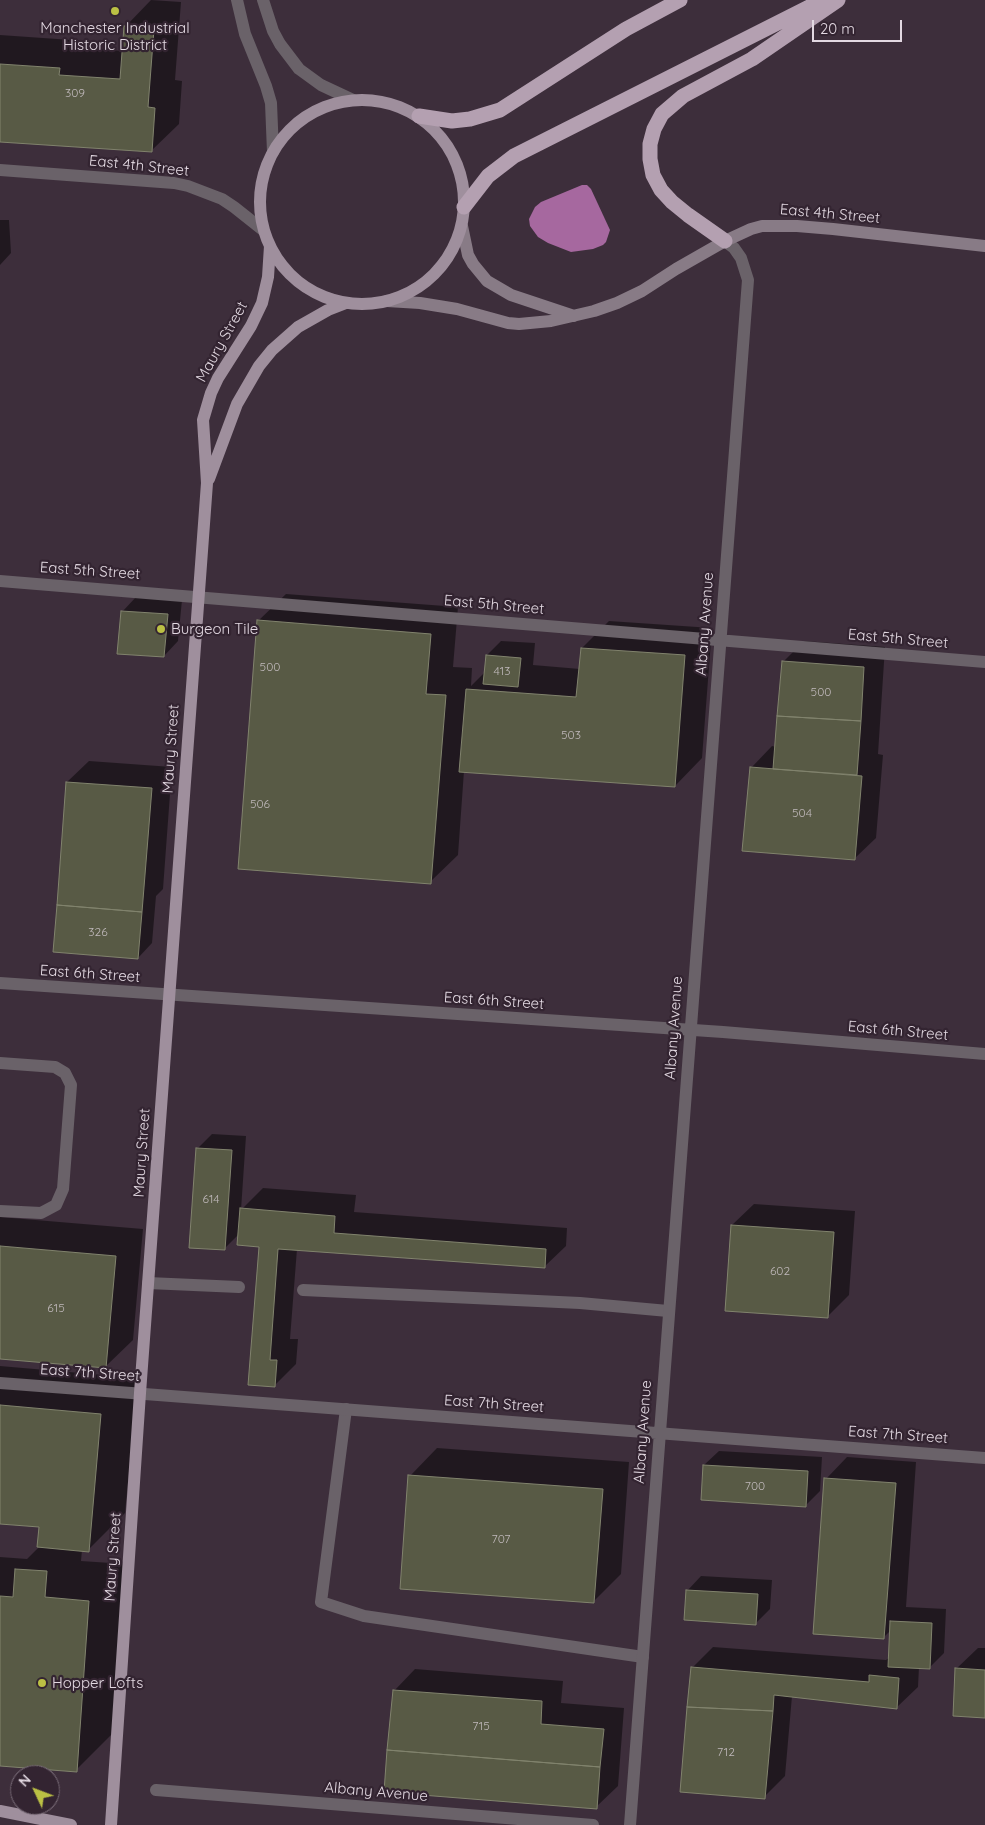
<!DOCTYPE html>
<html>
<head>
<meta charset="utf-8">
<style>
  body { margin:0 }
  #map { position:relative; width:985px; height:1825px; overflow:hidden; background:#3d2e3b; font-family:Quicksand,sans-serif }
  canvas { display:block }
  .north { position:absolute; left:10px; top:1765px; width:50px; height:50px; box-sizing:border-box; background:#332431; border:1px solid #796c78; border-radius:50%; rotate:313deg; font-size:14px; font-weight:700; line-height:20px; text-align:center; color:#e3d9e2 }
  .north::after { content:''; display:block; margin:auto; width:18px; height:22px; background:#bbc044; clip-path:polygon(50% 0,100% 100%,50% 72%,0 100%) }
  .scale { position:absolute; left:812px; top:20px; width:90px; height:22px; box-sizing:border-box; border:2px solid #e3d9e2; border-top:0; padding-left:6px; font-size:15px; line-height:18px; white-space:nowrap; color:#e3d9e2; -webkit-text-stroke:4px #332431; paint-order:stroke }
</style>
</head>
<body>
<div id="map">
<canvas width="985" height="1825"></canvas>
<div class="north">N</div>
<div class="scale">20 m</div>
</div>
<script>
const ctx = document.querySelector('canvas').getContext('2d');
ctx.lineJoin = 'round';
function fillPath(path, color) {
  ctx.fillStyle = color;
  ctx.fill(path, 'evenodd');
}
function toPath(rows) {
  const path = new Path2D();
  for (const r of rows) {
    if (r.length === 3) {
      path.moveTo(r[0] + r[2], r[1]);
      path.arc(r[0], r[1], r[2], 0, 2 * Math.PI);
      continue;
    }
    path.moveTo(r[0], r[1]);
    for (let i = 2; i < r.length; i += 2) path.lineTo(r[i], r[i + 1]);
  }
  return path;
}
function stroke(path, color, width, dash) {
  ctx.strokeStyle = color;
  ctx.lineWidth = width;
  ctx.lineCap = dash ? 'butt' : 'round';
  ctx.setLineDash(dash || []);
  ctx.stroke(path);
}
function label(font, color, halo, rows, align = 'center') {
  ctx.font = font + ' Quicksand,sans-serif';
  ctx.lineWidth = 4.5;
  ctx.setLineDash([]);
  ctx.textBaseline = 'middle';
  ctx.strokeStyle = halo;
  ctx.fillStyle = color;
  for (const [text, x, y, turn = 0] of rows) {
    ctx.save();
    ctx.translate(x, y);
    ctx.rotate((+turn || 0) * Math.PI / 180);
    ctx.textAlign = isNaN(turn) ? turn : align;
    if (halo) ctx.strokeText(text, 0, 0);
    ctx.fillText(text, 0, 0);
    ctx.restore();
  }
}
fillPath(toPath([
  [582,185,587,185,591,189,610,230,606,242,603,245,593,249,571,252,548,243,538,237,530,226,529,219,535,207,541,202]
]), '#a6689f');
fillPath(toPath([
  [151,0,181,2,175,80,182,81,179,124,151,151,0,141,0,35,86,41,86,48,123,51,125,27],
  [0,220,9,220,11,253,0,265],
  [286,594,458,607,453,667,472,668,471,686,485,672,487,655,501,641,535,643,533,665,580,669,582,648,609,621,712,628,702,758,675,786,464,771,458,855,430,882,258,621],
  [136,597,182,600,178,641,164,656,122,612],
  [804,641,885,647,878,754,883,755,876,838,854,859,751,768,772,746,776,747,783,662],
  [89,761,172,767,163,889,156,896,152,943,138,958,67,782],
  [212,1134,246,1136,241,1210,263,1188,356,1195,354,1212,567,1228,566,1246,544,1267,297,1249,290,1339,298,1339,296,1364,275,1385,249,1384,260,1246,239,1234,224,1249,198,1148],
  [754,1204,855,1211,849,1295,827,1317,732,1225],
  [0,1217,143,1229,133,1340,105,1367,0,1358],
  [0,1366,138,1378,125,1513,88,1550,82,1550,81,1561,126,1564,113,1733,76,1770,0,1765,0,1557,27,1559,40,1546,40,1526,0,1522],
  [437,1448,629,1462,621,1574,594,1601,410,1476],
  [719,1451,822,1457,820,1491,806,1505,704,1465],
  [847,1457,916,1462,906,1607,946,1609,944,1653,930,1667,919,1667,918,1687,896,1708,792,1696,785,1776,764,1797,692,1668,713,1647,886,1660,890,1657,891,1630,883,1638,826,1479],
  [701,1576,772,1580,770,1609,755,1624,687,1591],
  [978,1648,985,1648,985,1716,956,1669],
  [415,1669,563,1681,561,1703,624,1708,618,1786,596,1807,394,1691]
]), '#0007');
const building = toPath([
  [124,26,154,29,148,107,155,108,152,152,0,142,0,64,60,68,59,75,120,79,124,26],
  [121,611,168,614,164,657,117,654,121,611],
  [257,620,431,634,426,694,446,695,431,884,238,869,257,620],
  [581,648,685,655,675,787,459,772,466,689,576,697,581,648],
  [486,655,521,658,518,687,483,684,486,655],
  [782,661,864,667,861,721,777,716,782,661],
  [777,716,861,721,857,775,773,769,777,716],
  [750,767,862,776,855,860,742,851,750,767],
  [66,782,152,788,142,912,57,905,66,782],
  [57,905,142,912,138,959,53,952,57,905],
  [196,1148,232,1150,225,1250,189,1248,196,1148],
  [240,1208,335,1216,334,1233,546,1249,545,1268,278,1249,270,1360,277,1360,275,1387,248,1385,259,1247,237,1245,240,1208],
  [731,1225,834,1232,828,1318,725,1311,731,1225],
  [0,1246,116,1256,106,1368,0,1359,0,1246],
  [0,1405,101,1414,89,1552,37,1547,39,1527,0,1524,0,1405],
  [703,1465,808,1471,806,1507,701,1500,703,1465],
  [408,1475,603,1489,594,1603,400,1589,408,1475],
  [824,1478,896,1483,884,1639,813,1634,824,1478],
  [15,1569,47,1571,45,1597,89,1601,77,1772,0,1766,0,1596,13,1597,15,1569],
  [686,1590,758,1594,756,1625,684,1620,686,1590],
  [890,1621,932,1623,930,1669,888,1667,890,1621],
  [691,1667,869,1682,869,1675,899,1678,897,1709,774,1695,773,1711,687,1707,691,1667],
  [955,1668,985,1670,985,1718,953,1716,955,1668],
  [393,1690,542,1701,541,1724,604,1729,600,1767,387,1750,393,1690],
  [687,1707,773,1711,765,1799,680,1792,687,1707],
  [387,1750,600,1767,597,1809,384,1792,387,1750]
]);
fillPath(building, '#585a45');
stroke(building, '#81836d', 1);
stroke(toPath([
  [0,1063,55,1067,65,1073,71,1085,63,1189,56,1205,41,1213,0,1211],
  [148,1283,239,1287],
  [303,1290,580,1303,668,1311],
  [346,1409,321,1602,364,1616,643,1657]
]), '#6a6269', 12);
stroke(toPath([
  [237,0,245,34,266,86,271,103,273,152],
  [263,0,273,31,280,44,299,69,321,85,353,100],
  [0,170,174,183,188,186,222,199,234,207,263,230],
  [0,581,985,662],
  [0,983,723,1032,985,1054],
  [0,1383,985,1458],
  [156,1790,593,1825],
  [630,1825,748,280,741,258,734,248,725,241]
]), '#6a6269', 12);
stroke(toPath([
  [462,226,468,255,473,264,487,281,511,295,574,316],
  [387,301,420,303,457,309,508,323,519,324,551,321,594,311,617,303,642,291,676,269,725,241,751,229,762,226,797,226,833,229,985,246]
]), '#887b86', 12);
stroke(toPath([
  [362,202,102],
  [209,479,237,404,259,366,272,350,298,327,328,310,346,303],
  [0,1811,71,1825],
  [111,1825,140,1393,207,483,203,420,211,393,218,378,251,326,262,303,268,277,270,246]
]), '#9f8f9d', 12);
stroke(toPath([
  [419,116,452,121,470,119,500,110,626,29,680,0],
  [464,207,488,176,514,156,823,0],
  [725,241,688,215,672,202,661,190,653,175,650,159,650,144,654,129,662,114,683,96,752,59,838,0]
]), '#b4a0b1', 15);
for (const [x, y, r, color] of [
  [115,11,5,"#bbc044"],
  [161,629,5,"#bbc044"],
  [42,1683,5,"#bbc044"]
]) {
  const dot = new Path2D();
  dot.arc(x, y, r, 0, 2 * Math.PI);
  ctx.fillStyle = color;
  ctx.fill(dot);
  stroke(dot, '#332431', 2);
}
label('12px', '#c0b9bb', null, [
  ["309",75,93],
  ["500",270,667],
  ["413",502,671],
  ["500",821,692],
  ["503",571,735],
  ["506",260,804],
  ["504",802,813],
  ["326",98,932],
  ["614",211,1199],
  ["602",780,1271],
  ["615",56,1308],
  ["700",755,1486],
  ["707",501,1539],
  ["715",481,1726],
  ["712",726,1752]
]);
label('15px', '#e3d9e2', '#332431', [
  ["Manchester Industrial",115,28,"center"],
  ["Historic District",115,45,"center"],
  ["Burgeon Tile",171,629],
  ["Hopper Lofts",52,1683]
], 'left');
label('15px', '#e3d9e2', '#332431', [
  ["East 4th Street",139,166,6],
  ["East 4th Street",830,214,5],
  ["Maury Street",222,342,-61],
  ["East 5th Street",90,571,4],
  ["East 5th Street",494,605,5],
  ["Albany Avenue",705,624,-86],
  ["East 5th Street",898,639,5],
  ["Maury Street",171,749,-86],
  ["East 6th Street",90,974,4],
  ["East 6th Street",494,1001,4],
  ["Albany Avenue",674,1028,-86],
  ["East 6th Street",898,1031,5],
  ["Maury Street",142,1153,-86],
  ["East 7th Street",90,1373,4],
  ["East 7th Street",494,1404,4],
  ["Albany Avenue",643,1432,-86],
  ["East 7th Street",898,1435,4],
  ["Maury Street",113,1557,-86],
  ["Albany Avenue",376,1792,5]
]);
</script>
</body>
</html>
